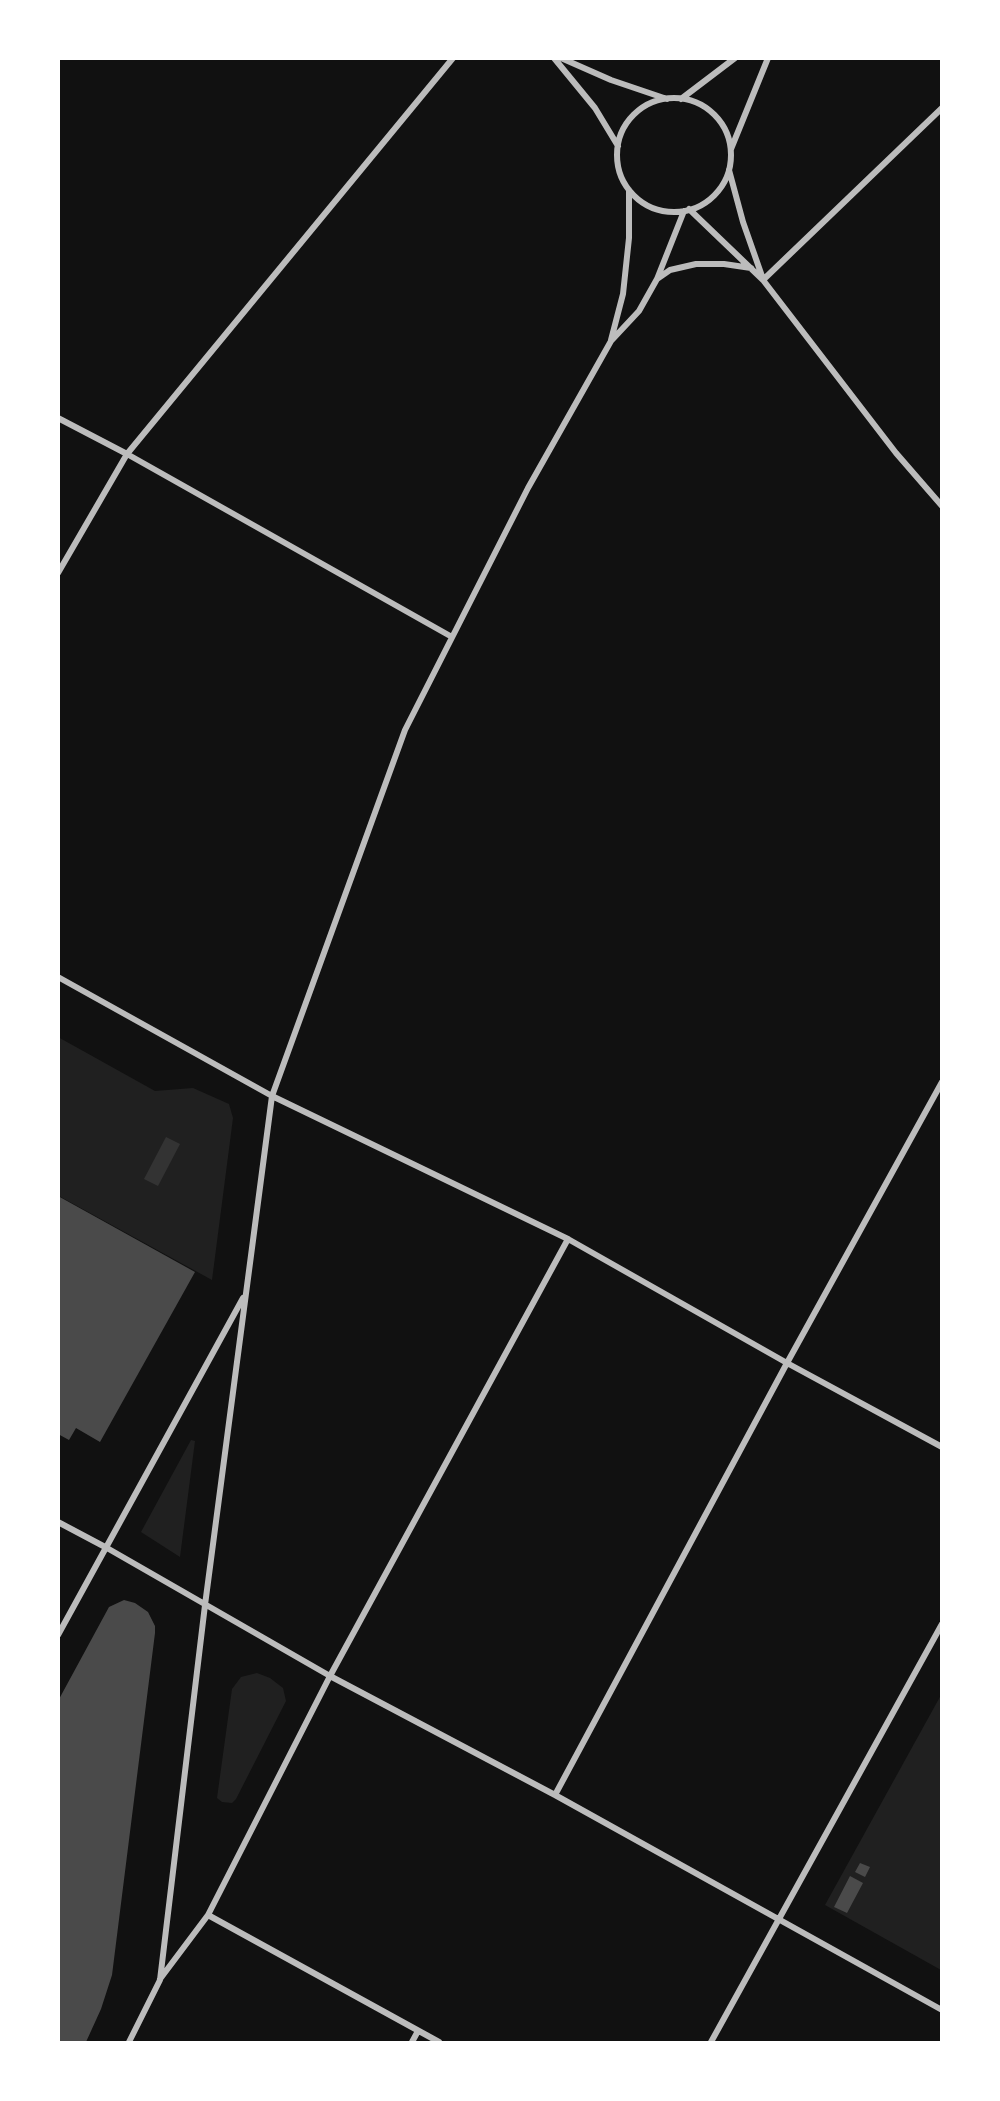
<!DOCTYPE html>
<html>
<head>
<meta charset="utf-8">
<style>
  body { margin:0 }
  #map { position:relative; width:1000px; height:2101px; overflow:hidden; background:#111; font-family:"Public Sans",sans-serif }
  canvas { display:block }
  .frame { position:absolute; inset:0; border:60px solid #fff; pointer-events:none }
</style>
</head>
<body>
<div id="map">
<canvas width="1000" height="2101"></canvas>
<div class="frame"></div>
</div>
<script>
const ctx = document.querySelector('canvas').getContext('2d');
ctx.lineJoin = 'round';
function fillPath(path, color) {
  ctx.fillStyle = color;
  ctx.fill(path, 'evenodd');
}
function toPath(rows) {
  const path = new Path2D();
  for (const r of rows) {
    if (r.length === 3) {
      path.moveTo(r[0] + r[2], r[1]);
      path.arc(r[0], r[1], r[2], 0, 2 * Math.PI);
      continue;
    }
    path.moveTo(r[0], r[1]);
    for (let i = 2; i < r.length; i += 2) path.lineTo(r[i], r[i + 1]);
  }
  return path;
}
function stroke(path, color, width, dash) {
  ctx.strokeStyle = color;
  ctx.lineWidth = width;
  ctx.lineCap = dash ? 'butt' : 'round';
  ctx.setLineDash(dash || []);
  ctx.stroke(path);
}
fillPath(toPath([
  [58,1037,155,1091,193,1088,229,1104,233,1118,212,1280,59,1196],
  [191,1440,195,1441,180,1557,141,1532],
  [257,1673,270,1678,283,1688,286,1701,236,1799,232,1803,222,1802,217,1798,232,1689,241,1677],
  [941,1695,941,1970,825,1905]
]), '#202020');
fillPath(toPath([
  [166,1137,180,1144,158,1186,144,1179]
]), '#333');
fillPath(toPath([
  [58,1196,195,1272,100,1442,76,1428,69,1440,58,1434],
  [124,1600,135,1603,148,1612,155,1626,155,1633,112,1975,101,2009,86,2042,58,2042,58,1701,109,1607],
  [860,1863,870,1867,865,1877,855,1872],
  [850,1876,863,1883,847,1913,834,1907]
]), '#4a4a4a');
stroke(toPath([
  [554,58,595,108,618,146],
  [561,58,611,80,667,99],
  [674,155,57],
  [681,99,735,58],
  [731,149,768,58],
  [729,170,743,222,763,279],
  [689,209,763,280,896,453,942,506],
  [657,279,670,270,696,264,724,264,751,268],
  [763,280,942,108],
  [611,340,623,294,629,238,629,190],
  [58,418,127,454,452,637],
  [58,573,127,454,453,58],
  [58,977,272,1096,568,1239,787,1363,942,1447],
  [58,1522,107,1548,330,1676,555,1795,942,2010],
  [58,1635,243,1298],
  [555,1795,787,1363,942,1082],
  [208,1915,439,2042],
  [160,1979,208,1915,330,1676,568,1239],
  [129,2042,160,1980,205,1605,272,1096,405,730,528,488,611,341,639,311,657,279,684,211],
  [412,2042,418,2031],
  [711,2042,942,1624]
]), '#bcbcbc', 6);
</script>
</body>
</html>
